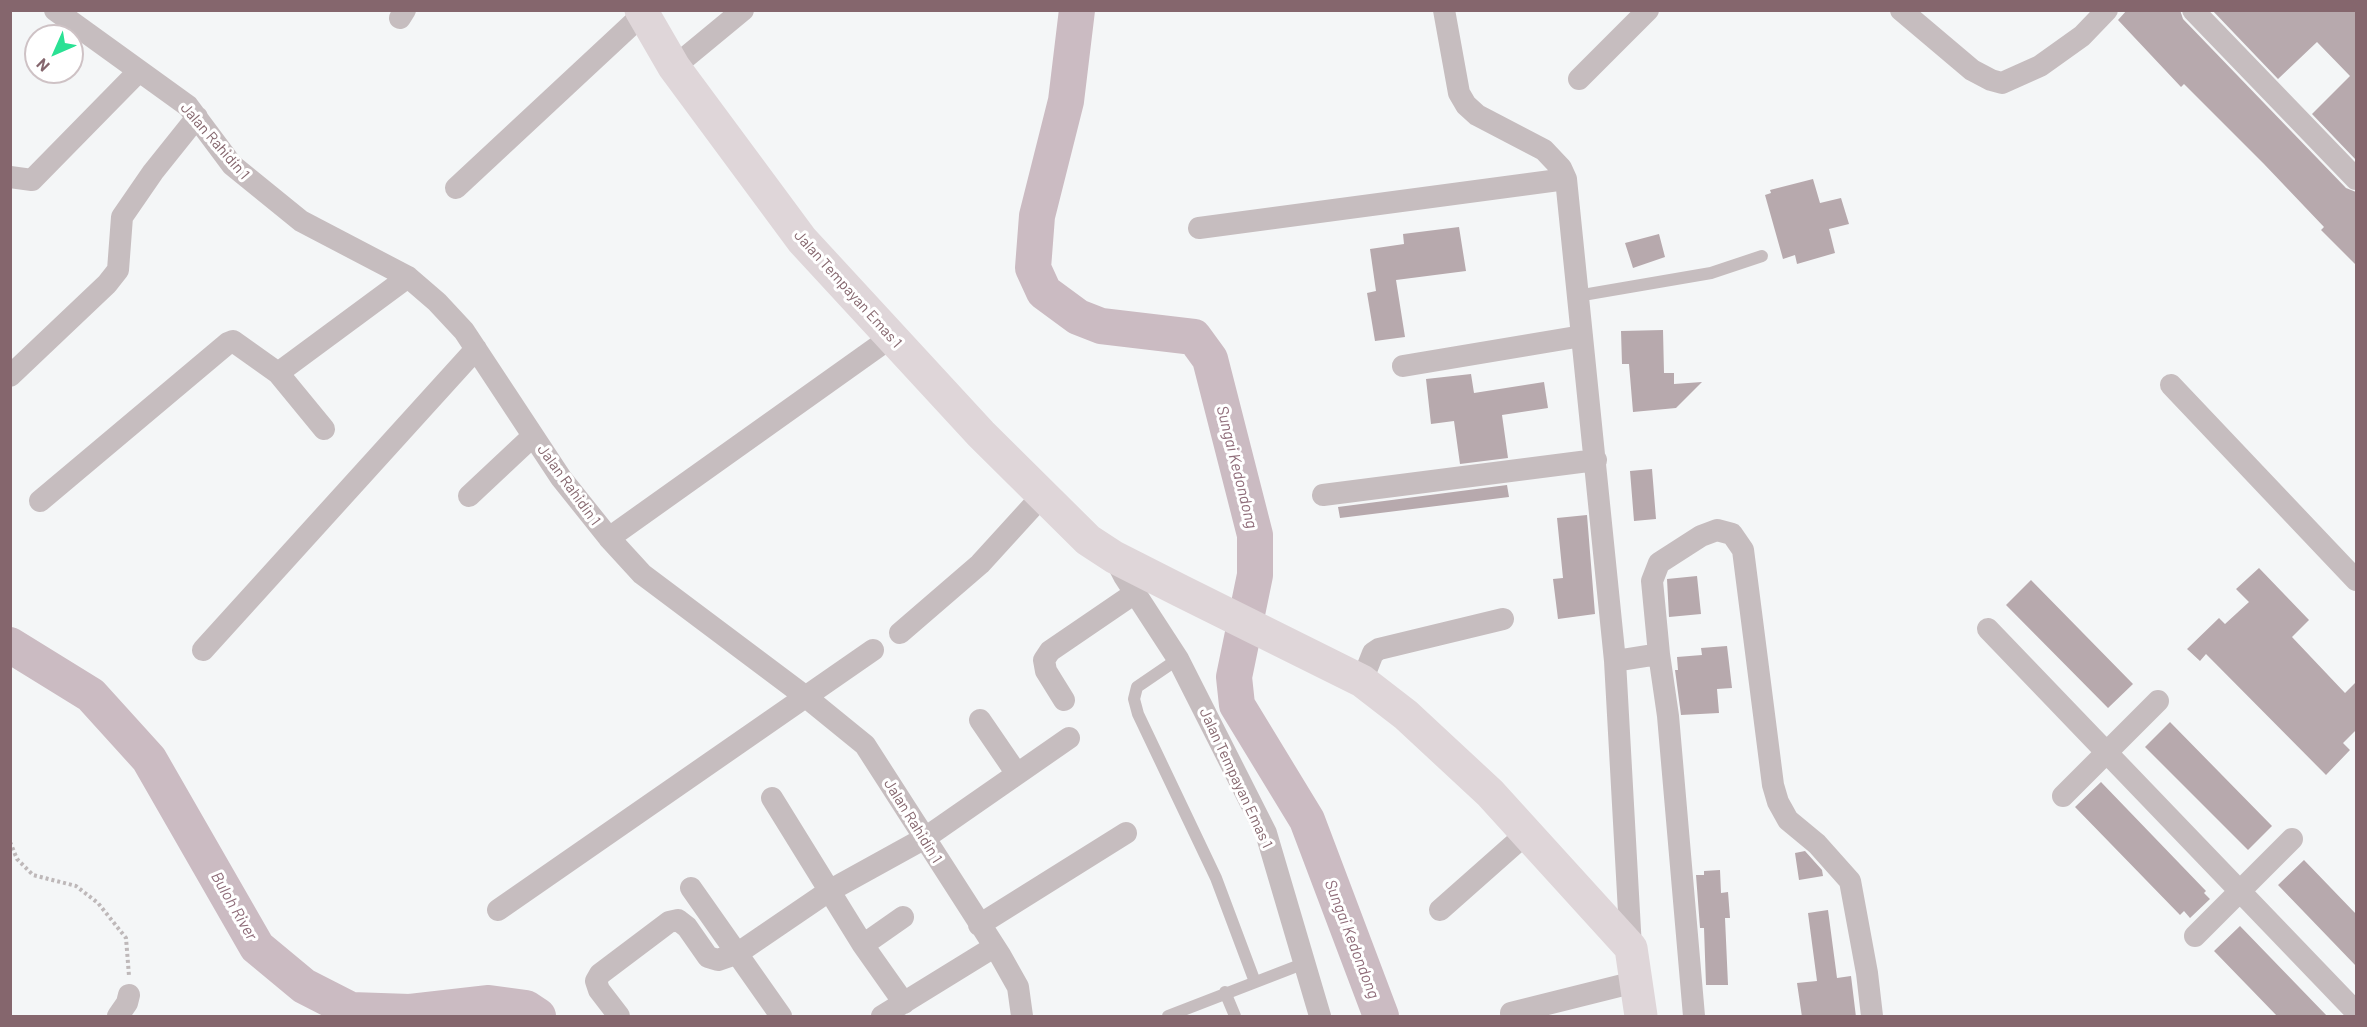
<!DOCTYPE html>
<html>
<head>
<meta charset="utf-8">
<style>
  body { margin:0 }
  #map { position:relative; width:2367px; height:1027px; overflow:hidden; background:#f4f6f7; font-family:Barlow,sans-serif }
  canvas { display:block }
  .frame { position:absolute; inset:0; border:12px solid #85666d; pointer-events:none }
  .north { position:absolute; left:24px; top:24px; width:60px; height:60px; box-sizing:border-box; background:#fff; border:2px solid #cec2c5; border-radius:50%; rotate:225deg; font-size:16px; font-weight:700; line-height:24px; text-align:center; color:#85666d }
  .north::after { content:''; display:block; margin:auto; width:21px; height:27px; background:#2ae194; clip-path:polygon(50% 0,100% 100%,50% 72%,0 100%) }
</style>
</head>
<body>
<div id="map">
<canvas width="2367" height="1027"></canvas>
<div class="frame"></div>
<div class="north">N</div>
</div>
<script>
const ctx = document.querySelector('canvas').getContext('2d');
ctx.lineJoin = 'round';
function toPath(rows) {
  const path = new Path2D();
  for (const r of rows) {
    path.moveTo(r[0], r[1]);
    for (let i = 2; i < r.length; i += 2) path.lineTo(r[i], r[i + 1]);
  }
  return path;
}
function stroke(path, color, width, dash) {
  ctx.strokeStyle = color;
  ctx.lineWidth = width;
  ctx.lineCap = dash ? 'butt' : 'round';
  ctx.setLineDash(dash || []);
  ctx.stroke(path);
}
function fillPath(path, color) {
  ctx.fillStyle = color;
  ctx.fill(path, 'evenodd');
}
function label(font, color, halo, rows, align = 'center') {
  ctx.font = font + ' Barlow,sans-serif';
  ctx.lineWidth = 6;
  ctx.setLineDash([]);
  ctx.textBaseline = 'middle';
  ctx.strokeStyle = halo;
  ctx.fillStyle = color;
  for (const [text, x, y, turn = 0] of rows) {
    ctx.save();
    ctx.translate(x, y);
    ctx.rotate((+turn || 0) * Math.PI / 180);
    ctx.textAlign = isNaN(turn) ? turn : align;
    if (halo) ctx.strokeText(text, 0, 0);
    ctx.fillText(text, 0, 0);
    ctx.restore();
  }
}
stroke(toPath([
  [1077,10,1066,101,1037,216,1033,268,1044,292,1078,317,1101,326,1194,337,1210,359,1255,535,1255,575,1234,677,1237,705,1307,820,1381,1016],
  [10,645,91,695,149,759,257,947,304,986,351,1010,410,1012,489,1003,526,1008,538,1016]
]), '#cbbbc2', 36);
fillPath(toPath([
  [2127,10,2180,10,2183,19,2346,188,2356,192,2356,265,2321,230,2324,227,2264,164,2184,84,2181,87,2118,20],
  [2212,10,2356,10,2356,160,2312,114,2350,76,2317,42,2278,79],
  [1813,179,1820,203,1841,198,1849,224,1829,229,1835,253,1797,264,1795,255,1783,259,1765,195,1771,193,1770,190],
  [1459,227,1466,271,1396,280,1405,337,1375,341,1367,293,1376,291,1370,249,1404,244,1403,234],
  [1659,234,1665,257,1633,268,1625,243],
  [1663,330,1664,373,1674,373,1674,384,1702,382,1676,408,1633,412,1629,364,1622,364,1621,331],
  [1471,374,1474,393,1544,382,1548,408,1502,415,1508,458,1460,464,1454,421,1431,424,1426,379],
  [1652,469,1656,519,1634,521,1630,471],
  [1507,485,1509,497,1340,518,1338,507],
  [1587,515,1595,614,1558,619,1553,579,1563,578,1557,518],
  [2259,568,2309,620,2292,637,2345,693,2356,682,2356,730,2343,743,2350,750,2326,775,2206,654,2200,661,2187,649,2219,618,2225,624,2249,602,2236,589],
  [1697,576,1701,614,1669,617,1667,579],
  [2031,580,2133,684,2108,708,2006,605],
  [1727,646,1732,688,1717,689,1719,713,1681,715,1675,670,1678,670,1677,657,1702,655,1701,648],
  [2170,722,2272,826,2248,850,2145,747],
  [2101,782,2206,891,2204,893,2210,899,2190,918,2184,911,2180,915,2075,807],
  [1805,851,1822,870,1823,876,1799,880,1795,853],
  [2304,860,2356,914,2356,966,2278,885],
  [1720,870,1721,893,1728,892,1730,918,1725,918,1728,985,1706,985,1704,928,1700,928,1696,875,1704,875,1704,871],
  [1828,910,1837,978,1851,976,1856,1017,1802,1017,1797,983,1817,981,1808,913],
  [2240,926,2328,1017,2278,1017,2214,951]
]), '#b7a9ad');
stroke(toPath([
  [10,842,17,859,33,875,76,886,98,903,126,938,129,976]
]), '#beb8b9', 4, [3, 3]);
stroke(toPath([
  [1577,296,1711,273,1762,256],
  [1178,659,1137,687,1134,699,1138,714,1216,878,1255,982],
  [1225,992,1235,1016],
  [1168,1016,1305,963]
]), '#c6bdbf', 12);
stroke(toPath([
  [55,10,188,106,232,165,301,221,408,277,437,302,464,331,561,478,609,538,642,574,806,697,865,745,1000,955,1018,987,1022,1016],
  [1444,10,1459,93,1466,105,1477,115,1544,150,1561,168,1566,179,1615,661,1631,948],
  [1901,10,1972,70,1991,80,2002,83,2040,66,2082,36,2107,10],
  [2193,10,2356,179],
  [400,18,405,10],
  [674,67,743,10],
  [1579,79,1648,10],
  [10,177,32,180,139,71],
  [456,188,643,14],
  [1199,228,1566,179],
  [1403,366,1582,336],
  [278,373,324,429],
  [10,376,107,284,118,270,122,217,153,172,197,117],
  [2171,385,2356,580],
  [1323,495,1596,460],
  [469,496,533,436],
  [40,501,228,343,233,341,278,373,408,277],
  [609,538,890,338],
  [1114,557,1124,576,1178,659,1266,833,1320,1016],
  [1988,629,2356,1012],
  [900,633,980,564,1042,496],
  [203,650,476,349],
  [1659,654,1668,716,1694,1016],
  [1615,661,1659,654,1652,581,1659,563,1701,536,1717,530,1732,534,1743,550,1773,785,1778,802,1788,820,1817,844,1850,881,1867,973,1872,1016],
  [1362,681,1373,653,1379,649,1503,619],
  [1064,700,1046,671,1044,660,1050,651,1135,593],
  [980,720,1017,774],
  [2063,796,2158,701],
  [772,798,863,945,904,1003],
  [691,888,781,1016],
  [498,910,873,650],
  [1440,910,1527,833],
  [979,925,1126,833],
  [2195,936,2292,839],
  [863,945,903,917],
  [1511,1013,1635,982],
  [118,1016,127,1003,129,995],
  [619,1016,599,990,596,981,600,974,669,922,678,920,687,927,708,957,718,960,738,953,829,891,925,838,1069,738],
  [882,1016,994,947]
]), '#c6bdbf', 22);
stroke(toPath([
  [641,10,674,67,802,240,981,434,1088,540,1114,557,1181,591,1362,681,1406,715,1490,793,1631,948,1641,1016]
]), '#dfd6d9', 33);
label('15px', '#85666d', '#fff', [
  ["Jalan Rahidin 1",215,141,49],
  ["Jalan Tempayan Emas 1",848,289,48],
  ["Jalan Rahidin 1",569,485,54],
  ["Jalan Tempayan Emas 1",1236,778,65],
  ["Jalan Rahidin 1",913,821,58]
]);
label('italic 16px', '#8f6c79', '#fff', [
  ["Sungai Kedondong",1237,467,76],
  ["Buloh River",234,906,60],
  ["Sungai Kedondong",1352,939,69]
]);
</script>
</body>
</html>
